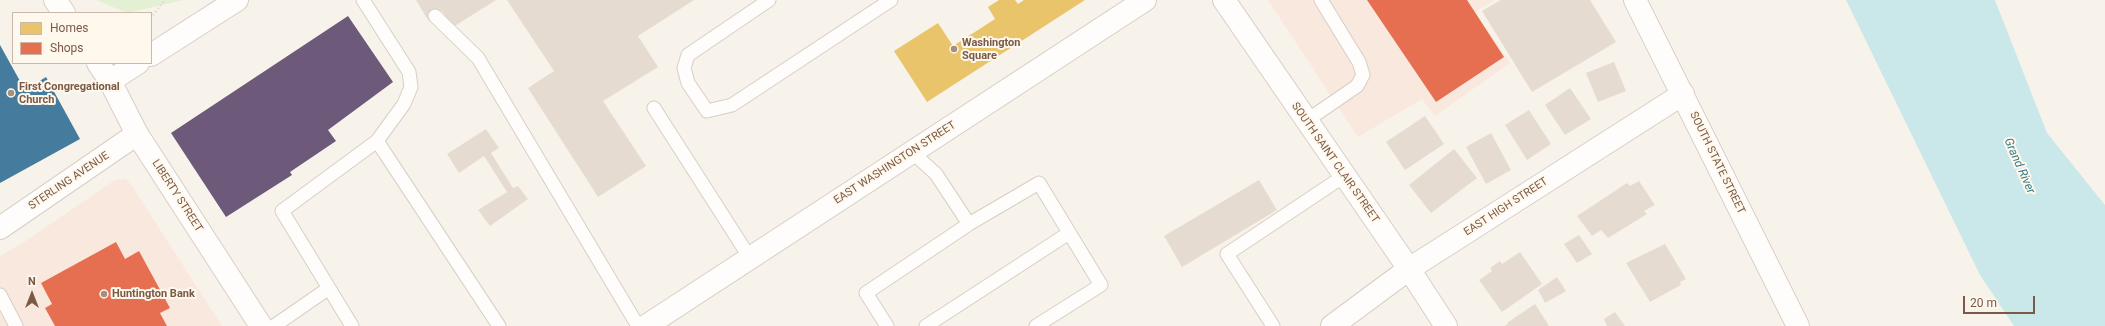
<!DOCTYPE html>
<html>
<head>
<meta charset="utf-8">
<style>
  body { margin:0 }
  #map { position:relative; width:2105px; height:326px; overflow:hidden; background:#f8f3ea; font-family:Roboto,sans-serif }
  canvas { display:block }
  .legend { position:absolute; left:12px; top:12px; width:140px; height:52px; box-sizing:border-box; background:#fff8ed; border:1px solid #cab8aa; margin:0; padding:5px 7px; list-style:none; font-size:12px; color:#7a5946 }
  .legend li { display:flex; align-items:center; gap:8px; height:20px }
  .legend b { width:20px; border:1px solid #cab8aa }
  .north { position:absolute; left:12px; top:274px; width:40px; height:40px; -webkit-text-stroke:3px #fff8ed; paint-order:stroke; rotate:0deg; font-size:11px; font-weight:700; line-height:16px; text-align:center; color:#7a5946 }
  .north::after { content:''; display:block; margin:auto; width:14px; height:18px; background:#7a5946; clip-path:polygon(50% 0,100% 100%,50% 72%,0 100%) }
  .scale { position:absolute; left:1963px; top:296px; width:72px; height:18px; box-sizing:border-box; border:2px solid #7a5946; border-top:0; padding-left:5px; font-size:12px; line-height:14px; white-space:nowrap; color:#7a5946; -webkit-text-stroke:3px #fff8ed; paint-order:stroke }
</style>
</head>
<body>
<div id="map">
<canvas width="2105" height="326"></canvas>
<ul class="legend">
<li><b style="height:11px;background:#e9c46a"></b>Homes</li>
<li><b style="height:11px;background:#e76f51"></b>Shops</li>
</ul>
<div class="north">N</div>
<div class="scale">20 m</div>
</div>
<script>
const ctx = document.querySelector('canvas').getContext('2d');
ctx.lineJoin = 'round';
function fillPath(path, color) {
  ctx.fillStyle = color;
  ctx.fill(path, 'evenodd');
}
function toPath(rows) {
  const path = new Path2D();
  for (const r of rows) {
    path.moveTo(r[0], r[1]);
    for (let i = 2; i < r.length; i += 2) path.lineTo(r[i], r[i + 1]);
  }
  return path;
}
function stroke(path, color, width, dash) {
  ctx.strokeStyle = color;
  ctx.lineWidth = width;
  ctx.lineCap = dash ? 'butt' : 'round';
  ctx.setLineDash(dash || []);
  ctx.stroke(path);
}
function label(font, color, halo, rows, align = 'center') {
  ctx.font = font + ' Roboto,sans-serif';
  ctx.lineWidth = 4;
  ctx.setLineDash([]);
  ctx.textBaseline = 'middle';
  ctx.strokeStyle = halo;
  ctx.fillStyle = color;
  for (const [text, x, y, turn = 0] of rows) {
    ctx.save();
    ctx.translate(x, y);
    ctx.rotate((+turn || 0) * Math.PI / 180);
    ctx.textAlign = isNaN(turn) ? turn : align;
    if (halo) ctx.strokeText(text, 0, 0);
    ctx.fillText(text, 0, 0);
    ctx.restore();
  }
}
fillPath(toPath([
  [1268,0,1494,0,1475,12,1510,63,1435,116,1422,99,1358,137],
  [126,179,132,186,222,326,0,326,0,256,21,244,115,180]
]), '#f9e8dd');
fillPath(toPath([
  [96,0,184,0,127,13]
]), '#e4f0d3');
fillPath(toPath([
  [1846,0,1995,0,2047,133,2105,205,2105,326,2014,326,1980,275]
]), '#cae8ea');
fillPath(toPath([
  [999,0,1015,0,1018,4,1024,0,1085,0,927,102,894,51,938,23,953,46,995,19,988,7]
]), '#e9c46a');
fillPath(toPath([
  [1367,0,1467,0,1504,57,1436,102],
  [116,242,125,259,139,251,170,308,160,313,167,326,55,326,45,308,52,304,41,283]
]), '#e76f51');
fillPath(toPath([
  [348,16,393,82,328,130,336,141,290,172,292,175,226,217,171,133]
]), '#6d597a');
fillPath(toPath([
  [0,45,25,90,46,77,80,139,0,183]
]), '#457b9d');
fillPath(toPath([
  [416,0,496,0,453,27,442,11,428,20],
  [507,0,694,0,638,36,658,67,603,101,646,166,598,197,528,88,554,71],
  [1501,0,1590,0,1616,42,1532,92,1482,11],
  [1614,62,1626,91,1598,102,1586,73],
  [1570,88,1591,119,1565,135,1545,105],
  [1529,110,1551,144,1527,160,1505,125],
  [1425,116,1444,144,1405,170,1386,142],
  [486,129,499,148,491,153,513,188,518,186,528,199,490,226,478,210,507,192,484,156,459,173,447,154],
  [1491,133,1511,170,1486,184,1466,147],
  [1454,149,1477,178,1431,213,1409,185],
  [1259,180,1277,210,1182,267,1164,236],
  [1639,181,1655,205,1644,211,1647,214,1608,238,1601,230,1592,236,1577,216,1627,183,1630,186],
  [1579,235,1592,254,1577,263,1564,244],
  [1665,244,1686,279,1680,282,1681,285,1650,302,1626,263],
  [1520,252,1542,284,1502,312,1479,280,1492,271,1490,268,1500,261,1502,264],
  [1557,277,1566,291,1545,303,1538,290],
  [1535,304,1549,326,1504,326,1508,324,1507,323],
  [1615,312,1625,326,1607,326,1604,319]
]), '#e5dbd1');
const lane = toPath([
  [363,0,409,72,411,87,404,104,377,141],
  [769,0,688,55,684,68,688,83,707,111,732,105,891,0],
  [435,16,478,58,638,326],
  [654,108,750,258],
  [1306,121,1357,86,1363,75,1359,62,1321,0],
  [912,152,936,174,969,224],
  [0,295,16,326],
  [274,326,329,288],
  [352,326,282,211,377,141,499,326],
  [887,326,866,293,969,224,1039,183,1101,285,1036,326],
  [926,326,1069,233],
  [1273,326,1227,254,1344,176]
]);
const street = toPath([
  [1224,0,1409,269,1446,326],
  [0,228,137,134],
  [646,326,1145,0],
  [1332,326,1409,269,1683,94]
]);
const secondary = toPath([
  [55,0,64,13],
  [1635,0,1798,326],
  [151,55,237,0],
  [98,63,110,81,137,134,261,326],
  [110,81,138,63]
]);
stroke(lane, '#d7cec6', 15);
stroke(street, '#d7cec6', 24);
stroke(secondary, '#d8cec6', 24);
stroke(toPath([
  [153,15,165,0]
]), '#dbd2cc', 2.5, [1, 3]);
stroke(lane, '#fefdfc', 13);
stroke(street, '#fefdfc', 22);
stroke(secondary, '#fefdfc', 22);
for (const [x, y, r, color] of [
  [954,49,4,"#a68f7f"],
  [11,93,4,"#a68f7f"],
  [104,294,4,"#a68f7f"]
]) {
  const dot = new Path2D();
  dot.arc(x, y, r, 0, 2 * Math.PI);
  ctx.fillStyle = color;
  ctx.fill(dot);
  stroke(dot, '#fff8ed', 1.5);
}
label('bold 11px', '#7a5946', '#fff8ed', [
  ["Washington",962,43],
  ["Square",962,56],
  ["First Congregational",19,87],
  ["Church",19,100],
  ["Huntington Bank",112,294]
], 'left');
label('11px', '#7a5946', '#fff8ed', [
  ["EAST WASHINGTON STREET",895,163,-33],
  ["SOUTH SAINT CLAIR STREET",1335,163,55],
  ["SOUTH STATE STREET",1717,163,64],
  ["STERLING AVENUE",69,181,-34],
  ["LIBERTY STREET",177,196,57],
  ["EAST HIGH STREET",1506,207,-33]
]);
label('italic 12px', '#3b7b88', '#fff8ed', [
  ["Grand River",2019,166,66]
]);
</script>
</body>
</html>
